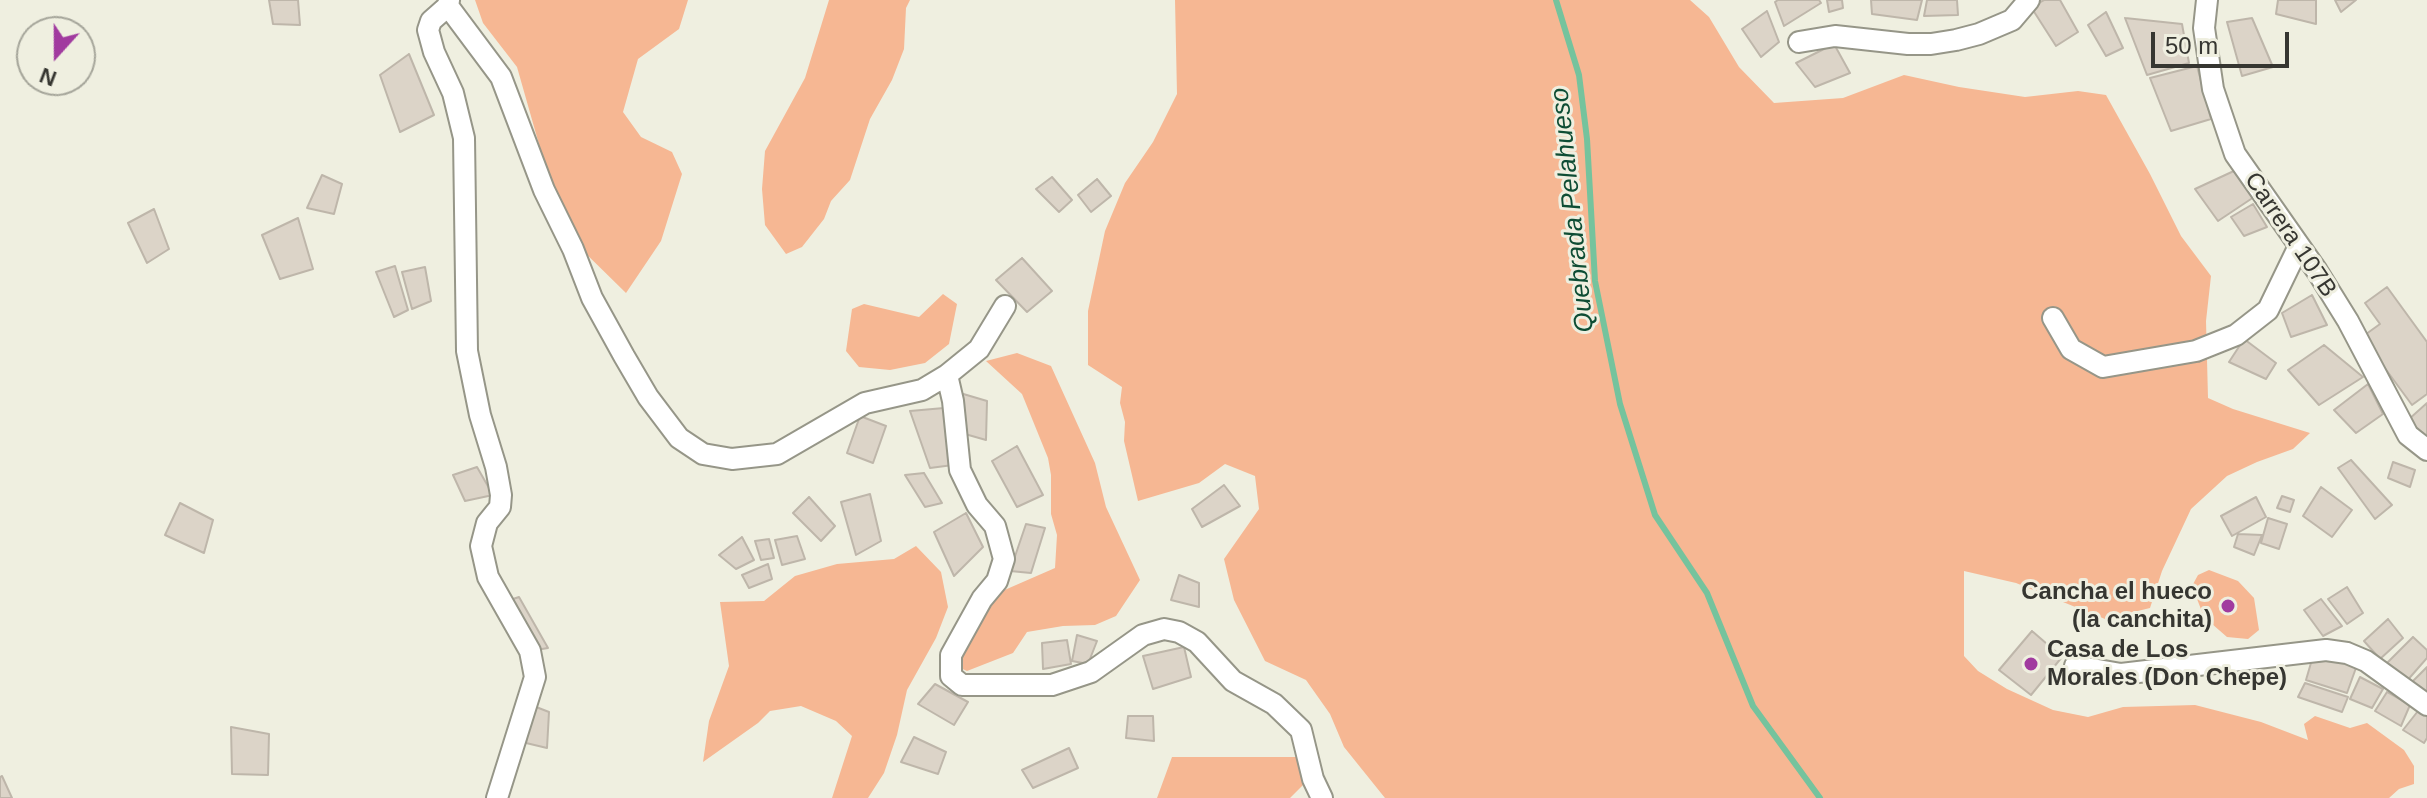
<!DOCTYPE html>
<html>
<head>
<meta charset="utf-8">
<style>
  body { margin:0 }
  #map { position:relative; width:2427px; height:798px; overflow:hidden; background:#efefe0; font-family:Helvetica,sans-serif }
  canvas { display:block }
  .north { position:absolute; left:16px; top:16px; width:80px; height:80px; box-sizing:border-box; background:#efefe0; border:2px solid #a5a59a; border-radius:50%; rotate:201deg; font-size:22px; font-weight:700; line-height:32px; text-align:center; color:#363631 }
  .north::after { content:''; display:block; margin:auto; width:28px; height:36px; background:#a13b9f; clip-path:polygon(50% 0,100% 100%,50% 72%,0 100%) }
  .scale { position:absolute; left:2151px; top:32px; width:138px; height:36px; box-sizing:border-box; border:4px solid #363631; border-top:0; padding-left:10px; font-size:24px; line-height:28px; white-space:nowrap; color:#363631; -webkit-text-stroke:6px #efefe0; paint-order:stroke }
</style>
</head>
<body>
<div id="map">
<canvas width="2427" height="798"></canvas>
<div class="north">N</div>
<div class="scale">50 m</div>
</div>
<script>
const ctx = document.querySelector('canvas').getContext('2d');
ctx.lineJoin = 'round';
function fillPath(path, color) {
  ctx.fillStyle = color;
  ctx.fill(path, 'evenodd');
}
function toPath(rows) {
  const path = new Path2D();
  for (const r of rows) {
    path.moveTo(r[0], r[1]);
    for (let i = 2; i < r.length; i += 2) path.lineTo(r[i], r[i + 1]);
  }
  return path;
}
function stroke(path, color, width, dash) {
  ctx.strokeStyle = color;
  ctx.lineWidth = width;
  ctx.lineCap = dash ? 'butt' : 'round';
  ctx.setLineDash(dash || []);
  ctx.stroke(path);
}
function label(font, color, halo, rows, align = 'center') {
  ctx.font = font + ' Helvetica,sans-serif';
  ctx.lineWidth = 6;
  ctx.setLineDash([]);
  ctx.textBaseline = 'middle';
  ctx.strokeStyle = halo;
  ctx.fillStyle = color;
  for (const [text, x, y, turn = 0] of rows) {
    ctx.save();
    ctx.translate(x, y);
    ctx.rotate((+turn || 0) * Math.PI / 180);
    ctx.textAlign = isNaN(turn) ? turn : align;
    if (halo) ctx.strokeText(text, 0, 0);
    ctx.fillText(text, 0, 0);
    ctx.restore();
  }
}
fillPath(toPath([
  [475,0,688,0,679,29,638,59,623,112,641,137,672,152,682,174,661,241,626,293,574,242,558,211,517,67,483,23],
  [829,0,910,0,906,8,904,49,892,80,870,119,850,180,831,201,824,219,802,247,786,254,765,225,762,189,765,151,805,78],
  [1175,0,1690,0,1709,17,1739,67,1774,103,1843,98,1904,75,1959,87,2025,97,2078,91,2106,95,2150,174,2181,236,2211,276,2206,321,2208,398,2233,409,2310,433,2293,449,2257,462,2227,476,2191,509,2162,571,2150,608,2105,619,2016,583,1964,571,1964,656,1978,671,2007,689,2053,710,2088,717,2123,707,2195,705,2261,722,2308,740,2304,724,2315,716,2350,728,2367,723,2404,750,2414,766,2414,784,2399,789,2389,798,1385,798,1344,747,1330,714,1306,680,1265,661,1234,600,1224,559,1259,509,1255,476,1225,464,1199,483,1138,501,1124,441,1125,422,1120,403,1122,387,1088,365,1088,311,1105,231,1125,183,1153,142,1177,94],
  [943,294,957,304,949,344,925,363,890,370,859,367,846,351,852,309,864,304,919,317],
  [1017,353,1051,366,1095,463,1106,507,1140,580,1116,616,1095,625,1063,626,1027,632,1013,653,967,671,956,666,961,640,1000,592,1055,568,1057,535,1051,514,1051,475,1048,458,1022,394,986,361],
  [916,546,941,572,948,607,936,638,907,690,897,735,884,773,868,798,832,798,852,736,836,721,801,706,770,711,758,723,703,762,709,721,729,666,720,602,764,601,795,576,837,564,894,559],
  [2209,570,2238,581,2254,598,2259,630,2248,639,2227,637,2204,617,2192,586,2198,575],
  [1172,757,1301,757,1303,785,1290,798,1157,798]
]), '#f6b793');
stroke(toPath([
  [1556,0,1579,75,1587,139,1595,281,1620,404,1655,515,1707,593,1753,706,1820,798]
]), '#75c39d', 6);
const building = toPath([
  [269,0,298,0,300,25,273,24,269,0],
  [1778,0,1819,0,1821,3,1784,26,1775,2,1778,0],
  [1827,0,1842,0,1843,8,1829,12,1827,0],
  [1871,0,1922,0,1917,20,1872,14,1871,0],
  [1927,0,1957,0,1958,15,1924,16,1927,0],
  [2044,0,2060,0,2078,32,2056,46,2031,7,2044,0],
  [2278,0,2316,0,2316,24,2276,14,2278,0],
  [2335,0,2356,0,2341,12,2335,0],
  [1767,11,1779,42,1761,57,1742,29,1767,11],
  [2106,12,2123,48,2106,56,2088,25,2106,12],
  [2125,18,2182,24,2189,63,2147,75,2125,18],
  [2252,18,2273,67,2242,76,2227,22,2252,18],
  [1834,44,1850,73,1815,87,1796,63,1834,44],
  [409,54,434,115,400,132,380,75,409,54],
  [2197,66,2211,119,2171,131,2150,78,2197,66],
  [2236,170,2254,197,2218,221,2195,189,2236,170],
  [322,175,342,184,334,214,307,208,322,175],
  [1052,177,1072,200,1059,212,1036,189,1052,177],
  [1097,179,1111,196,1091,212,1078,195,1097,179],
  [2253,204,2267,227,2244,236,2231,217,2253,204],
  [154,209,169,249,147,263,128,223,154,209],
  [298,218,313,269,280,279,262,235,298,218],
  [1022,258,1052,291,1027,312,996,280,1022,258],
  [395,266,408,310,394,317,376,272,395,266],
  [425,267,431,301,412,309,402,272,425,267],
  [2387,287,2427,342,2427,394,2412,405,2362,337,2380,324,2365,303,2387,287],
  [2312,295,2327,325,2291,337,2282,313,2312,295],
  [2244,339,2276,363,2266,379,2229,362,2244,339],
  [2324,345,2363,377,2319,405,2288,370,2324,345],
  [2368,384,2383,414,2356,433,2334,410,2368,384],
  [960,393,987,401,986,440,958,432,960,393],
  [2427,403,2427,438,2408,420,2427,403],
  [944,408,953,465,930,468,910,411,944,408],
  [860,416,886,426,873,463,847,453,860,416],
  [1017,446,1043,495,1017,507,992,461,1017,446],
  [2351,460,2392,505,2375,519,2338,468,2351,460],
  [2393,462,2415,470,2410,487,2388,478,2393,462],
  [477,467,493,495,465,501,453,475,477,467],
  [924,473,942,503,925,507,905,475,924,473],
  [1224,485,1240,506,1202,527,1192,509,1224,485],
  [2321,487,2352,510,2332,537,2303,516,2321,487],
  [870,494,881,541,856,555,841,502,870,494],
  [2282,496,2294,500,2290,512,2277,508,2282,496],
  [809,497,835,526,821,541,793,513,809,497],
  [2256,497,2266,517,2232,536,2221,516,2256,497],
  [180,503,213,520,204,553,165,535,180,503],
  [966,513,983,547,954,576,934,532,966,513],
  [2268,518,2287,524,2279,549,2261,543,2268,518],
  [1026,524,1045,528,1031,573,1010,571,1026,524],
  [2238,534,2262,535,2254,555,2234,547,2238,534],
  [797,536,805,559,782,565,775,540,797,536],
  [742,537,754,560,736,569,719,555,742,537],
  [769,539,774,558,761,560,755,541,769,539],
  [768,564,772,579,749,588,742,575,768,564],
  [1179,575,1199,583,1199,607,1171,600,1179,575],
  [2347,587,2363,613,2347,624,2328,599,2347,587],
  [519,597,548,648,536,650,507,601,519,597],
  [2321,599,2342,626,2323,636,2304,610,2321,599],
  [2388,619,2403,638,2380,659,2364,641,2388,619],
  [2032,631,2062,657,2031,695,1999,670,2032,631],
  [1077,635,1097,641,1088,664,1072,661,1077,635],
  [2413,637,2427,650,2427,658,2405,683,2386,664,2413,637],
  [1067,640,1071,664,1043,669,1042,643,1067,640],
  [1184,647,1191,677,1153,689,1143,656,1184,647],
  [2313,656,2357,665,2347,693,2306,680,2313,656],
  [2427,667,2427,694,2412,682,2427,667],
  [2360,677,2383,689,2372,708,2350,699,2360,677],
  [2305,683,2348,697,2342,712,2298,697,2305,683],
  [935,684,968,702,954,725,918,704,935,684],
  [2387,692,2410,705,2401,726,2375,711,2387,692],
  [531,705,549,712,547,748,526,743,531,705],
  [2418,711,2427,715,2427,738,2424,743,2403,730,2418,711],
  [1128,716,1153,716,1154,741,1126,738,1128,716],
  [231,727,269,734,268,775,232,774,231,727],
  [914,737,946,752,938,774,901,762,914,737],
  [1069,748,1078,768,1033,788,1022,770,1069,748],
  [2,776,12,798,0,798,0,777,2,776]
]);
fillPath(building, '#dcd4c8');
stroke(building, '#beb6aa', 2);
const minor = toPath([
  [449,0,448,6,501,77,544,190,573,249,592,298,624,356,648,397,679,438,703,454,732,459,777,454,865,403,922,390,947,375,979,349,1005,306],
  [2207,0,2204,28,2213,89,2235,154,2317,271,2348,321,2408,435,2427,450],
  [448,6,431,21,428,30,434,52,453,93,464,138,467,351,480,415,496,467,501,495,500,507,487,523,481,546,488,577,530,651,535,677,497,798],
  [1799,42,1835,36,1908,44,1931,44,1956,40,1979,34,2012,20,2029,0],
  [2053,318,2071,349,2103,367,2196,351,2236,335,2268,310,2299,246],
  [947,375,953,401,960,470,977,505,995,526,1004,559,997,581,982,599,951,655,951,676,962,685,1052,685,1091,672,1143,635,1164,629,1179,632,1197,642,1233,681,1274,704,1301,730,1313,779,1322,798],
  [2075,666,2121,674,2326,650,2347,653,2366,661,2427,705]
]);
stroke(minor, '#969688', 24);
stroke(minor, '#fff', 20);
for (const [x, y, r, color] of [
  [2228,606,8,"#a13b9f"],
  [2031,664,8,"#a13b9f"]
]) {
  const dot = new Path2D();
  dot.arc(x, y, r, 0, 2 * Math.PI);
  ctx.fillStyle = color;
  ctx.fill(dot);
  stroke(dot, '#efefe0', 3);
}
label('24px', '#363631', '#efefe0', [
  ["Carrera 107B",2290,235,56]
]);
label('bold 24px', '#363631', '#efefe0', [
  ["Cancha el hueco",2212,592],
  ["(la canchita)",2212,620],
  ["Casa de Los",2047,650,"left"],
  ["Morales (Don Chepe)",2047,678,"left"]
], 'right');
label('italic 26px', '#0e4d34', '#efefe0', [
  ["Quebrada Pelahueso",1573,210,-96]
]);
</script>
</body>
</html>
